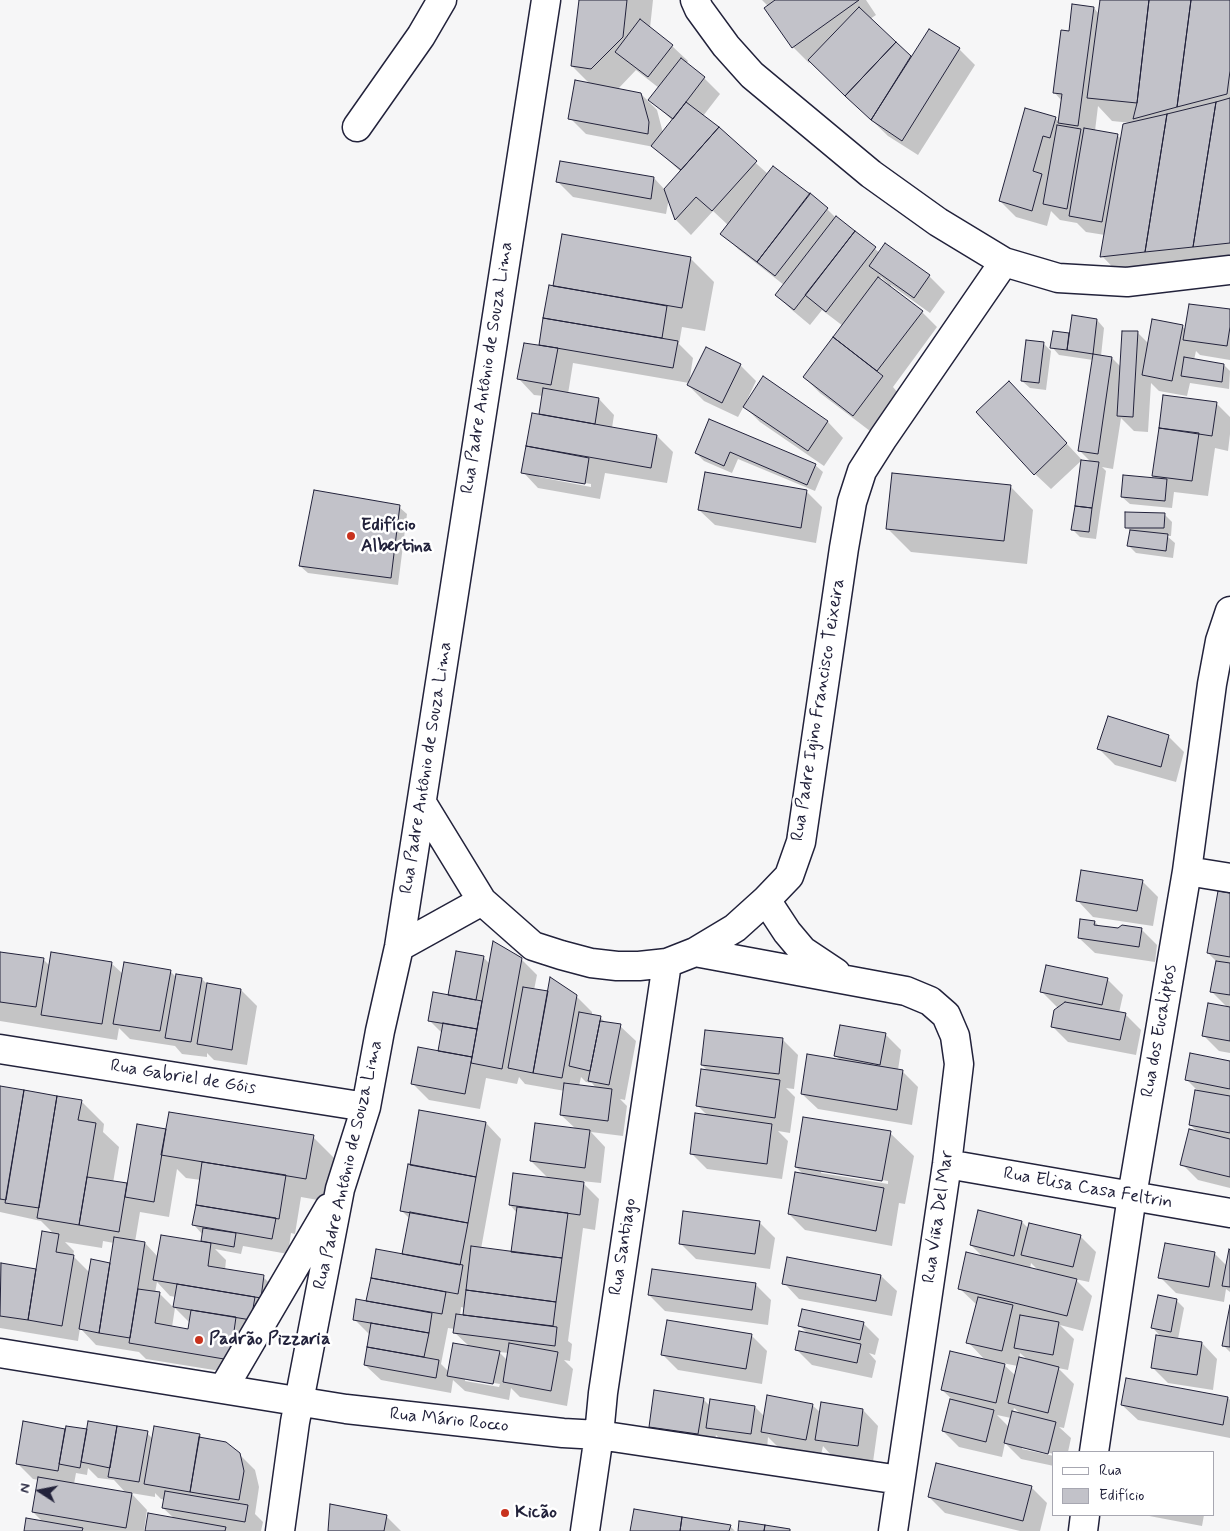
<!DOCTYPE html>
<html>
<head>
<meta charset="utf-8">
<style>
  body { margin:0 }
  #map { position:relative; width:1230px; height:1531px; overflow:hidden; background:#f6f6f7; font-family:Mynerve,sans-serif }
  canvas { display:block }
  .legend { position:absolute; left:1052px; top:1451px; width:162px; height:65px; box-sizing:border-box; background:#fff; border:1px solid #a7a7b1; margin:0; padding:6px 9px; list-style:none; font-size:15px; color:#22223b }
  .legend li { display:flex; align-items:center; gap:10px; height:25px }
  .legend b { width:25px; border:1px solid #a7a7b1 }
  .north { position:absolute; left:15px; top:1466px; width:50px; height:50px; -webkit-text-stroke:4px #fff; paint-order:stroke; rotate:281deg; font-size:14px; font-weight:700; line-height:20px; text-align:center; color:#22223b }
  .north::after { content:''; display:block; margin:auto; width:18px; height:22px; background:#22223b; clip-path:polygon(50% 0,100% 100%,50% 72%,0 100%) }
</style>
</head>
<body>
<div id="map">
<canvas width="1230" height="1531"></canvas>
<ul class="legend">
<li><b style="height:6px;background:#fff"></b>Rua</li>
<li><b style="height:14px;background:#c2c2c9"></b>Edifício</li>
</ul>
<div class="north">N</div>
</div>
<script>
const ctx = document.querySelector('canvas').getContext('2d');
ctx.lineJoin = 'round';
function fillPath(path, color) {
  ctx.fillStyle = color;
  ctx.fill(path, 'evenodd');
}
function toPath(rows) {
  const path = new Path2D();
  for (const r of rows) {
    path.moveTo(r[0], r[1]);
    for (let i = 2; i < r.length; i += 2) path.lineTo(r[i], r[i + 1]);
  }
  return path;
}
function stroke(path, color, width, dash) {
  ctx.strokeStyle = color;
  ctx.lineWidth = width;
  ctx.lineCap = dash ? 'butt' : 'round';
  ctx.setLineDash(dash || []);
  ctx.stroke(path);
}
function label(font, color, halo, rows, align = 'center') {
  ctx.font = font + ' Mynerve,sans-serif';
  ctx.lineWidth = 5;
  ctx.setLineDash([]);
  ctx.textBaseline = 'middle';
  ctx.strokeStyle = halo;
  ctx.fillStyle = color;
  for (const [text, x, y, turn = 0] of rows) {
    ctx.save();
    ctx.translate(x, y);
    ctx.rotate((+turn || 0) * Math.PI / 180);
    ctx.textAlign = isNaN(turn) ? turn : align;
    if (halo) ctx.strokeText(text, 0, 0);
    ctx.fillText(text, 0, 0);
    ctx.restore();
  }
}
fillPath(toPath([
  [580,0,653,0,650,28,672,46,688,61,686,64,704,78,720,94,703,116,768,174,827,209,838,220,880,253,885,245,929,276,945,292,930,313,891,285,890,287,922,312,937,327,893,387,898,393,870,431,820,393,804,377,843,326,822,310,810,325,792,310,776,295,784,285,738,249,722,233,728,225,713,211,691,235,676,220,669,198,666,214,573,197,557,181,561,162,654,178,665,190,681,172,654,147,586,134,570,118,591,85,572,66],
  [636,70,659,88,650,99,673,121,663,133,657,110,641,94,617,90],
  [881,277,888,284,887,285,879,279],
  [762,0,866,0,876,15,870,19,911,58,959,49,975,65,918,155,888,136,811,61,809,63,793,47,768,6],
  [1101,0,1230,0,1230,269,1125,280,1102,256,1105,235,1086,232,1077,223,1060,220,1051,211,1047,226,1016,217,1000,201,1026,110,1055,118,1059,122,1062,101,1054,92,1070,32,1073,5,1094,8,1099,14],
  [1098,106,1112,121,1132,123,1122,140,1117,135,1095,131],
  [690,258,714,282,705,331,682,327,679,344,693,358,689,383,740,365,756,381,746,402,747,402,763,378,828,422,843,438,824,466,760,422,744,406,738,417,704,401,688,385,689,383,573,363,568,394,599,399,614,415,612,428,657,436,673,452,667,483,605,473,600,499,538,488,523,472,533,415,541,416,544,396,534,395,519,379,540,346,550,287],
  [539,475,591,484,591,487,539,477],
  [1230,311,1230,360,1200,355,1196,351,1194,360,1224,365,1230,371,1229,389,1190,383,1187,396,1159,391,1151,383,1148,432,1134,431,1121,418,1113,469,1102,467,1106,471,1096,539,1080,537,1073,530,1091,462,1079,450,1093,360,1059,355,1052,347,1054,332,1070,334,1097,320,1104,328,1101,356,1112,358,1121,367,1137,332,1149,344,1182,326,1186,330],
  [1043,343,1051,351,1046,390,1030,388,1022,381],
  [1025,399,1082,460,1051,489,1035,474],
  [1216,403,1230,417,1230,434,1228,451,1215,448,1208,496,1174,492,1172,508,1130,504,1122,497,1157,479,1153,476],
  [709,420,815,465,823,472,815,491,738,459,732,473,704,461,696,453],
  [1010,486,1033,510,1027,564,911,552,887,528],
  [807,492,822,507,816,543,715,525,699,510],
  [399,507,407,514,398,585,308,573,300,566],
  [1164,514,1172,522,1171,536,1167,536,1175,543,1173,558,1136,553,1129,546,1131,531,1126,527],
  [1168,736,1184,752,1176,782,1115,765,1099,749],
  [1142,881,1158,897,1153,926,1093,917,1078,901],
  [1230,894,1230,1053,1219,1051,1203,1035,1228,1008,1212,992,1217,962,1208,953],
  [1081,920,1095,922,1100,927,1118,930,1141,929,1157,945,1155,962,1095,953,1079,938],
  [457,952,484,958,490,964,521,959,537,975,534,990,576,996,592,1012,592,1016,600,1017,606,1023,620,1026,636,1041,625,1100,620,1099,627,1106,623,1136,591,1132,605,1147,601,1183,581,1181,599,1199,595,1230,583,1228,568,1341,572,1344,570,1361,564,1360,573,1369,567,1406,520,1397,511,1388,509,1400,465,1391,453,1380,451,1393,381,1380,365,1365,370,1335,354,1319,367,1302,377,1251,403,1256,410,1219,401,1210,420,1111,486,1123,501,1139,481,1249,512,1253,517,1213,510,1205,549,1179,531,1161,576,1129,561,1115,565,1091,525,1084,519,1077,517,1084,486,1078,480,1109,429,1100,413,1084,442,1053,442,1033,429,1020,449,997],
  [581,1077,586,1082,592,1083,597,1089,579,1086],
  [461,1307,465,1308,464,1316,460,1316],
  [448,1328,455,1329,454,1332,469,1346,449,1372,441,1364],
  [499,1352,509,1353,508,1361],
  [465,1378,500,1384,499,1387,465,1381],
  [0,953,43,959,50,966,111,963,123,974,170,971,177,978,202,979,207,984,241,990,257,1006,247,1065,214,1060,207,1053,207,1057,182,1054,175,1046,130,1039,119,1028,117,1040,0,1021],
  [1107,979,1123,995,1119,1013,1125,1014,1141,1030,1136,1055,1068,1042,1052,1026,1058,1008,1042,992],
  [885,1034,901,1050,898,1070,902,1071,918,1087,912,1125,818,1109,802,1094,841,1061,836,1056],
  [782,1039,798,1055,794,1089,786,1088,795,1097,790,1133,778,1131,788,1141,782,1179,707,1169,691,1153,708,1116,698,1106,709,1072,702,1065],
  [1230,1062,1230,1188,1198,1180,1182,1164,1198,1132,1190,1125,1197,1090,1186,1079],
  [0,1088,81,1101,104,1124,103,1132,119,1147,113,1183,128,1185,167,1130,313,1137,336,1160,329,1202,301,1197,295,1234,291,1233,288,1254,243,1246,241,1254,215,1249,226,1260,225,1270,263,1277,279,1292,245,1375,146,1359,139,1352,96,1345,80,1328,78,1341,0,1328,0,1262,4,1265,37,1271,55,1235,41,1221,0,1212],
  [177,1169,186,1178,201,1180,194,1225,203,1235,202,1241,205,1243,158,1257,145,1243,135,1242,140,1212,169,1217],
  [103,1241,114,1243,111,1264,90,1273,73,1256,74,1251,65,1242,102,1248],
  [157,1282,170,1296,176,1297,174,1308,159,1293,155,1293],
  [175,1308,190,1323,189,1330,172,1327],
  [890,1133,914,1156,905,1204,899,1203,892,1246,805,1230,789,1214,804,1175,796,1167],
  [821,1170,888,1181,888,1184,821,1173],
  [759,1222,775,1238,770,1269,696,1259,680,1243],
  [1022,1222,1029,1229,1080,1236,1096,1252,1089,1282,1075,1279,1092,1296,1083,1331,1060,1325,1074,1339,1068,1370,1058,1368,1074,1384,1064,1428,1059,1427,1071,1438,1068,1452,1054,1452,1054,1454,1022,1446,1022,1449,1054,1456,1054,1466,1021,1459,1005,1443,1002,1457,959,1447,943,1431,954,1401,942,1390,986,1361,968,1342,977,1305,959,1288,984,1258,971,1245],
  [1031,1263,1039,1271,1030,1269],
  [1020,1353,1029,1361,1019,1359],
  [1002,1363,1018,1366,1016,1376],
  [1014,1408,1021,1414,1013,1412],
  [997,1415,1011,1418,1009,1427],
  [1230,1251,1230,1292,1226,1289,1224,1302,1176,1293,1160,1277,1214,1253,1227,1266],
  [881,1276,897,1291,892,1316,799,1299,784,1283],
  [756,1285,771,1300,768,1325,665,1311,649,1295],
  [1176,1300,1184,1308,1178,1339,1202,1343,1217,1359,1213,1390,1168,1383,1152,1367,1161,1337,1153,1328],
  [1230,1311,1230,1352,1223,1345],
  [863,1323,879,1339,875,1355,869,1353,876,1361,872,1378,812,1365,797,1350,808,1334,800,1326],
  [751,1335,767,1351,762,1384,678,1370,663,1355],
  [1127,1379,1228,1398,1230,1400,1230,1438,1138,1420,1122,1405],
  [703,1399,711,1407,755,1407,765,1417,812,1405,821,1413,863,1410,878,1426,873,1462,832,1456,823,1446,821,1455,778,1447,768,1437,767,1449,724,1443,716,1435,713,1450,666,1442,650,1426],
  [65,1430,66,1431,147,1433,153,1439,199,1435,203,1439,239,1454,255,1470,259,1487,255,1514,263,1522,261,1531,147,1531,175,1519,163,1508,165,1500,161,1499,155,1493,155,1497,131,1493,147,1510,144,1531,25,1531,44,1523,33,1512,39,1480,33,1479,17,1463],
  [88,1468,98,1478,114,1480,126,1493,74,1484,76,1473,87,1475],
  [1031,1487,1047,1503,1040,1531,1020,1531,945,1513,929,1497],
  [1144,1515,1204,1515,1202,1526],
  [386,1516,401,1531,329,1531],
  [730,1526,735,1531,631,1531]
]), '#0003');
const building = toPath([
  [579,0,627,0,623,37,591,69,571,66,579,0],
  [775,0,859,0,792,48,764,8,775,0],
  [1100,0,1149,0,1137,103,1087,98,1100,0],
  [1149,0,1191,0,1177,107,1133,119,1137,103,1149,0],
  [1191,0,1230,0,1230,71,1227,94,1177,107,1191,0],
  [1072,4,1094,7,1078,126,1058,123,1062,94,1053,93,1061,30,1069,31,1072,4],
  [859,7,896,42,845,96,808,60,859,7],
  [640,19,673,45,648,77,615,52,640,19],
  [929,29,960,48,902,141,871,120,929,29],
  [896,42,911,56,871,120,845,96,896,42],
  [681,58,705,77,673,119,648,100,681,58],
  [575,80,641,93,649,122,648,134,568,119,575,80],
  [1230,98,1230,243,1193,247,1216,102,1230,98],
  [686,102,719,127,681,170,651,146,686,102],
  [1216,102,1193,247,1145,252,1167,114,1216,102],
  [1025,108,1056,117,1050,138,1043,136,1033,171,1042,174,1032,211,999,201,1025,108],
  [1167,114,1145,252,1100,257,1123,124,1167,114],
  [1057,125,1081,129,1067,209,1043,204,1057,125],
  [719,127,757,161,712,211,696,197,675,220,664,189,719,127],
  [1084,128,1118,134,1102,222,1069,216,1084,128],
  [560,161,654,177,651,199,556,182,560,161],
  [773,166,810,194,757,262,720,234,773,166],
  [810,193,828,208,775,276,757,262,810,193],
  [836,216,855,231,794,310,775,295,836,216],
  [855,231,876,247,826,312,805,295,855,231],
  [562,234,691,257,682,308,553,286,562,234],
  [885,243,930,275,914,298,869,266,885,243],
  [878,277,923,311,877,371,833,337,878,277],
  [549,285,667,306,662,338,543,318,549,285],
  [1189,304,1230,309,1230,327,1227,346,1183,340,1189,304],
  [1072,315,1097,319,1093,354,1067,350,1072,315],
  [543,318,678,341,673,368,539,345,543,318],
  [1152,319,1183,325,1172,381,1142,375,1152,319],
  [1053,331,1069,333,1067,350,1050,348,1053,331],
  [1122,331,1138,331,1133,417,1117,416,1122,331],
  [833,337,883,376,853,416,803,377,833,337],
  [1026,340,1044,342,1039,383,1021,381,1026,340],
  [524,343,558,348,551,385,517,379,524,343],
  [706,347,741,364,722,403,687,385,706,347],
  [1093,354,1112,357,1098,454,1078,451,1093,354],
  [1184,357,1224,364,1222,382,1181,376,1184,357],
  [763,376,828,421,808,451,743,407,763,376],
  [1009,381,1067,443,1034,475,976,412,1009,381],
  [543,388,599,398,595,424,539,414,543,388],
  [1163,395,1217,402,1212,436,1159,428,1163,395],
  [532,413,657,435,651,468,526,446,532,413],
  [709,419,816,464,807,485,730,452,724,466,695,453,709,419],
  [1159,428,1199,433,1192,481,1152,476,1159,428],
  [526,446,589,458,585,484,521,473,526,446],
  [1081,460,1099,462,1092,508,1075,506,1081,460],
  [705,472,807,490,801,528,698,510,705,472],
  [892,473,1011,485,1004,541,886,529,892,473],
  [1123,475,1167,479,1165,501,1121,497,1123,475],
  [314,490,400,505,391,578,299,566,314,490],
  [1075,506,1092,508,1089,532,1071,530,1075,506],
  [1125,512,1165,513,1164,528,1125,528,1125,512],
  [1130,530,1168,534,1166,551,1127,546,1130,530],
  [1108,716,1169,735,1161,767,1097,749,1108,716],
  [1081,870,1143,880,1137,911,1076,901,1081,870],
  [1218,891,1230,893,1230,957,1207,953,1218,891],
  [1080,919,1095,921,1094,925,1118,928,1122,925,1142,928,1139,947,1078,938,1080,919],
  [493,941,522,958,502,1069,471,1063,493,941],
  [456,951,484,956,476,1000,448,995,456,951],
  [0,952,44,958,36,1007,0,1002,0,952],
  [51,952,112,962,102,1024,41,1015,51,952],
  [1216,961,1230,963,1230,995,1210,992,1216,961],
  [124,962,171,970,160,1031,113,1024,124,962],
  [1046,965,1108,978,1102,1005,1040,992,1046,965],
  [176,974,202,978,191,1042,165,1038,176,974],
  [550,977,577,995,562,1078,533,1073,550,977],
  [207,983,241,989,232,1050,197,1044,207,983],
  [523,987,548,991,533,1073,508,1068,523,987],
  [433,992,482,1001,477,1029,428,1021,433,992],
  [1065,1002,1126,1013,1120,1040,1051,1027,1054,1010,1065,1002],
  [1208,1003,1230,1007,1230,1041,1202,1036,1208,1003],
  [579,1012,601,1016,590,1071,569,1066,579,1012],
  [600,1021,621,1024,609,1085,588,1081,600,1021],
  [443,1023,477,1029,472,1057,438,1051,443,1023],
  [840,1025,886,1033,880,1065,834,1056,840,1025],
  [705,1030,783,1038,779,1074,701,1065,705,1030],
  [418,1047,472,1057,465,1094,411,1084,418,1047],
  [1190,1053,1230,1061,1230,1089,1185,1080,1190,1053],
  [807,1054,903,1070,897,1110,801,1094,807,1054],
  [701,1069,780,1080,775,1118,696,1106,701,1069],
  [564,1083,612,1089,608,1121,560,1115,564,1083],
  [0,1086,24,1090,6,1200,0,1199,0,1086],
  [24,1090,57,1096,39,1208,5,1203,24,1090],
  [1195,1090,1230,1096,1230,1133,1189,1125,1195,1090],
  [57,1096,82,1100,78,1120,96,1123,79,1225,37,1218,57,1096],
  [419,1110,486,1122,476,1177,410,1165,419,1110],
  [169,1112,314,1135,306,1179,161,1155,169,1112],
  [695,1113,772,1124,767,1164,690,1154,695,1113],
  [803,1117,891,1131,882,1181,795,1167,803,1117],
  [535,1123,590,1130,585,1168,530,1161,535,1123],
  [137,1124,166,1129,154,1202,125,1197,137,1124],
  [1189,1129,1230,1139,1230,1177,1180,1165,1189,1129],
  [202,1162,286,1175,279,1219,196,1205,202,1162],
  [408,1164,476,1177,468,1223,400,1211,408,1164],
  [795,1172,884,1188,876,1231,788,1214,795,1172],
  [513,1173,584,1182,580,1215,509,1205,513,1173],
  [87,1177,127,1183,119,1232,79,1225,87,1177],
  [196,1205,276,1218,272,1239,192,1225,196,1205],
  [517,1207,568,1213,562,1258,511,1252,517,1207],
  [978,1210,1022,1221,1014,1256,970,1245,978,1210],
  [683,1211,760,1221,755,1254,679,1244,683,1211],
  [410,1212,468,1223,460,1265,402,1254,410,1212],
  [1029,1223,1081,1235,1073,1267,1021,1255,1029,1223],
  [203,1228,236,1233,234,1247,201,1241,203,1228],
  [42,1231,59,1234,56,1252,74,1255,62,1326,28,1320,42,1231],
  [161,1235,211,1243,208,1266,264,1275,261,1298,153,1280,161,1235],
  [114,1237,145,1242,130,1338,99,1333,114,1237],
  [1165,1243,1215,1252,1209,1287,1158,1278,1165,1243],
  [471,1246,562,1258,556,1302,466,1290,471,1246],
  [376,1249,463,1265,458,1294,371,1278,376,1249],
  [1229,1249,1230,1250,1230,1287,1222,1286,1229,1249],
  [966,1252,1077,1279,1067,1316,958,1289,966,1252],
  [787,1257,881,1275,876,1301,782,1284,787,1257],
  [91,1259,110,1263,99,1333,79,1329,91,1259],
  [1,1263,36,1269,28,1320,0,1316,1,1263],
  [652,1269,756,1283,752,1310,648,1295,652,1269],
  [371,1278,446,1292,442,1314,366,1301,371,1278],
  [177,1284,255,1297,251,1320,173,1307,177,1284],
  [138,1289,160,1292,155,1323,188,1329,191,1310,236,1317,230,1360,129,1343,138,1289],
  [466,1290,556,1302,553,1326,463,1315,466,1290],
  [1158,1295,1177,1299,1171,1332,1151,1328,1158,1295],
  [978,1297,1013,1305,1002,1351,966,1343,978,1297],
  [356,1299,432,1313,429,1333,353,1320,356,1299],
  [1230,1305,1230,1347,1222,1346,1230,1305],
  [802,1309,864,1322,860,1340,798,1326,802,1309],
  [456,1314,557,1327,555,1346,453,1333,456,1314],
  [1020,1315,1059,1322,1053,1355,1014,1348,1020,1315],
  [667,1320,752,1334,746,1369,661,1355,667,1320],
  [371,1323,429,1333,424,1357,367,1347,371,1323],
  [799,1331,861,1344,857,1363,795,1350,799,1331],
  [1156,1335,1202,1342,1197,1375,1151,1368,1156,1335],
  [453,1343,500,1351,493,1384,447,1376,453,1343],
  [509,1343,558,1352,551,1391,503,1382,509,1343],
  [367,1347,439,1360,436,1378,364,1365,367,1347],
  [950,1351,1005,1364,996,1403,941,1390,950,1351],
  [1019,1357,1059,1367,1048,1413,1008,1403,1019,1357],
  [1126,1378,1228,1397,1223,1425,1121,1405,1126,1378],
  [654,1390,704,1398,698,1434,649,1427,654,1390],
  [767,1395,813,1404,806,1440,761,1432,767,1395],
  [710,1399,755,1406,751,1434,706,1428,710,1399],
  [950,1399,994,1410,986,1442,942,1431,950,1399],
  [821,1402,863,1409,858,1446,815,1440,821,1402],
  [1012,1411,1056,1422,1048,1454,1004,1443,1012,1411],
  [23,1421,65,1429,58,1471,16,1464,23,1421],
  [88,1421,117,1426,110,1468,81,1462,88,1421],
  [66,1426,87,1429,80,1468,59,1464,66,1426],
  [117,1426,148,1431,139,1482,108,1477,117,1426],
  [154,1426,200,1434,190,1492,144,1484,154,1426],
  [199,1437,226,1442,240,1453,244,1471,239,1500,190,1492,199,1437],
  [936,1463,1032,1486,1023,1521,928,1497,936,1463],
  [38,1477,132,1493,126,1528,32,1512,38,1477],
  [165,1491,248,1505,245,1522,162,1508,165,1491],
  [330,1504,387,1515,384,1531,328,1531,330,1504],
  [634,1509,682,1517,680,1531,630,1531,634,1509],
  [148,1513,226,1527,225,1531,145,1531,148,1513],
  [682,1517,731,1525,729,1531,680,1531,682,1517],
  [26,1518,83,1528,82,1531,24,1531,26,1518],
  [739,1521,765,1525,764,1531,738,1531,739,1521],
  [765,1525,790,1529,790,1531,764,1531,765,1525]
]);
fillPath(building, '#c2c2c9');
stroke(building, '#22223b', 1);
const minor = toPath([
  [695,0,699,9,726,46,752,75,871,174,938,222,1004,262,1058,278,1127,282,1230,270],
  [357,127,421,36,442,0],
  [422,803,482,901,533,946,561,955,591,963,617,966,639,966,667,963,695,952,735,928,766,900,789,876,801,842,844,548,852,502,862,471,883,438,1004,262],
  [1187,871,1230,878],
  [766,900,787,932,803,951,836,973],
  [399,947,482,901],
  [695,952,906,991,930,1001,946,1015,955,1036,959,1064,947,1164,893,1531],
  [0,1049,366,1107],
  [947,1164,1230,1213],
  [0,1353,346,1409,563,1433,599,1435,900,1480],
  [223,1389,329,1208],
  [1094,1452,1132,1196,1187,871,1212,684,1220,641,1230,611],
  [280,1531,295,1422,340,1189,366,1107,380,1031,399,947,546,0],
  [585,1531,599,1435,603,1393,667,963],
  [1083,1531,1085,1515]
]);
stroke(minor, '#22223b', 31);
stroke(minor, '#fff', 28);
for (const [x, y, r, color] of [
  [351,536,5,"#c8321e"],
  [199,1340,5,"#c8321e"],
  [505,1513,5,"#c8321e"]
]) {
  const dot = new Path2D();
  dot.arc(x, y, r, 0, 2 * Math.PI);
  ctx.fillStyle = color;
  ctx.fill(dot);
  stroke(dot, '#fff', 2);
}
label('18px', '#22223b', '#fff', [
  ["Rua Padre Antônio de Souza Lima",488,368,-81],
  ["Rua Padre Igino Francisco Teixeira",819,710,-81],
  ["Rua Padre Antônio de Souza Lima",427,768,-81],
  ["Rua dos Eucaliptos",1160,1031,-80],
  ["Rua Gabriel de Góis",183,1078,9],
  ["Rua Padre Antônio de Souza Lima",349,1165,-77],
  ["Rua Elisa Casa Feltrin",1088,1189,10],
  ["Rua Viña Del Mar",939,1217,-82],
  ["Rua Santiago",624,1247,-81],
  ["Rua Mário Rocco",449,1421,6]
]);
label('bold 18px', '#22223b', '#fff', [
  ["Edifício",361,526],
  ["Albertina",361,547],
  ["Padrão Pizzaria",209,1340],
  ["Kicão",515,1513]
], 'left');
</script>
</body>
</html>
